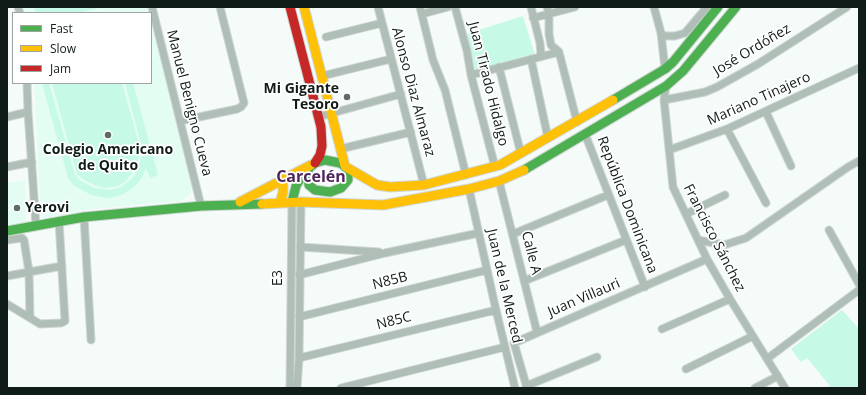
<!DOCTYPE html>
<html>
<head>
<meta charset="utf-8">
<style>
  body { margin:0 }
  #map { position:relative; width:866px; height:395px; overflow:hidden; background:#f4fbf8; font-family:"Open Sans",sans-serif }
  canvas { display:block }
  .frame { position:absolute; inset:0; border:8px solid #101c17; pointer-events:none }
  .legend { position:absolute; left:12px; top:12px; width:140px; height:72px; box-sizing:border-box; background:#fff; border:1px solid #9fa4a2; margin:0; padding:5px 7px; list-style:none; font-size:12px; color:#101c17 }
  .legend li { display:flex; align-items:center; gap:8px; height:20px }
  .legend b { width:20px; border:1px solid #9fa4a2 }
</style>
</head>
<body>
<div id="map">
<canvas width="866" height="395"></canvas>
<div class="frame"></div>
<ul class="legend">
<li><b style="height:5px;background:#4caf50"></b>Fast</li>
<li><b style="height:5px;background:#ffc107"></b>Slow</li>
<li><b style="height:5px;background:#c62828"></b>Jam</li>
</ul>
</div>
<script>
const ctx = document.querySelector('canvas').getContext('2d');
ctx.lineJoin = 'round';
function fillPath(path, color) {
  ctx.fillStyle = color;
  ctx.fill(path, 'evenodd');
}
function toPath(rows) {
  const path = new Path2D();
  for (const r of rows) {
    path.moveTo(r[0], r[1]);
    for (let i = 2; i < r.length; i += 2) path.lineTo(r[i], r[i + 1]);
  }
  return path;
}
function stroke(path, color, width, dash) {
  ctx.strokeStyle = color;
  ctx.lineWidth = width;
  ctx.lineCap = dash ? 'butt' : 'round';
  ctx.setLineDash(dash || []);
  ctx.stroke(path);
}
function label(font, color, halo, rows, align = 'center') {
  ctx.font = font + ' "Open Sans",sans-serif';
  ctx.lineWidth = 3.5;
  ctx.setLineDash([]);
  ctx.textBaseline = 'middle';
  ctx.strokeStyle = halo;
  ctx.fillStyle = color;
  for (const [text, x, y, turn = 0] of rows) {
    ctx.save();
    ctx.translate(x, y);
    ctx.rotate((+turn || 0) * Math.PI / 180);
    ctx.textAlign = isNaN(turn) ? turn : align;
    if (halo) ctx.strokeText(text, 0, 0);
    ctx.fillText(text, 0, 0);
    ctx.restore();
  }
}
fillPath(toPath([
  [24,7,147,7,149,13,26,13],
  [151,22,192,186,190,194,181,201,91,209,44,218,43,217,41,216,34,83,151,83],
  [25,180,26,221,24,223,7,226,7,183]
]), '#e3fdf2');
fillPath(toPath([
  [34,7,102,7,80,13,36,13],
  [523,16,535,55,475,73,466,34],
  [42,83,49,83,75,175,79,180,94,188,109,190,119,188,128,182,135,175,141,159,143,151,125,83,133,83,158,175,150,178,146,168,141,179,133,188,122,195,109,198,91,195,73,185,68,178],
  [52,83,122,83,141,151,135,169,126,181,118,186,104,188,95,185,84,180,77,174],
  [842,310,859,329,859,388,826,388,830,386,807,358,801,362,791,349]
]), '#c6fae6');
const street = toPath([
  [18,7,20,13],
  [152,7,201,206],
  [378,7,424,185],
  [420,7,433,60,445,90,466,175],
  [455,7,467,51,471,75,495,167],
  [531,7,540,43,541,54,539,57],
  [547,7,549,14,549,34,551,45,559,52,577,122],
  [654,7,661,33,665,69],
  [422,14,448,7],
  [533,18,575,7],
  [661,33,665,36,675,36,685,33,707,7],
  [326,37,382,23],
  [531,59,548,138],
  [499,67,521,154],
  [471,75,559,52],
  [322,76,391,59],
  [27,83,28,112,36,226],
  [666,86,664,100,673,187,707,259,730,299,785,388],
  [664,100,705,92,717,87,758,64,847,7],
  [766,112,791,166],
  [7,117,28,112],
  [318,117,401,94],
  [180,121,237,109,241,107,244,103,220,7],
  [727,129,766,203],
  [585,134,645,287],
  [340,149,411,132],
  [669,150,727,129,859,68],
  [7,167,32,162],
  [499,181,537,332],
  [469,189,496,310,515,388],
  [686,214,725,195],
  [84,217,91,340],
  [829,230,859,284],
  [513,234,608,195],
  [7,240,22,238,24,240,29,272,30,318],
  [698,240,724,245,746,238,848,167,859,161],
  [300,247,379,252],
  [299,275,385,253,479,233],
  [7,276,62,266],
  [524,281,626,240],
  [7,304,40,324,61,323,65,321,59,221],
  [299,317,487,270],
  [662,329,730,299],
  [299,358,496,310],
  [768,358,859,290],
  [686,369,753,336],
  [526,386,597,357],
  [290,388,292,202],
  [297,388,299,358,301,202],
  [341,388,505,347],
  [527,388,514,343,707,259],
  [755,388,778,376]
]);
const fast = toPath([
  [613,100,665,69,673,62,718,7],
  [325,160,340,163,346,167,348,175,348,180,341,188,330,192,315,190,309,185,307,175,309,168,315,163,325,160],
  [524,170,666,86,683,71,736,7],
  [292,202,296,186,300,179,307,172],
  [7,231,84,217,201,206,262,204]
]);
const slow = toPath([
  [304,7,345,166],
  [346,167,377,185,390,187,424,185,500,165,613,100],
  [240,202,311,165],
  [280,202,283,193,283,180],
  [262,204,301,202,383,205,469,189,499,181,524,170]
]);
const jam = toPath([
  [290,7,321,127,322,146,320,155,315,163]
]);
stroke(street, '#d0d6d4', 9);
stroke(fast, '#d0d6d4', 11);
stroke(slow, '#d0d6d4', 11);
stroke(jam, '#d0d6d4', 11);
stroke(street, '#b0beb8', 7);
stroke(fast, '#4caf50', 9);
stroke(slow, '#ffc107', 9);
stroke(jam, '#c62828', 9);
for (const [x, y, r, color] of [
  [347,97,4,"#606a66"],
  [108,135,4,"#606a66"],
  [17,208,4,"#606a66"]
]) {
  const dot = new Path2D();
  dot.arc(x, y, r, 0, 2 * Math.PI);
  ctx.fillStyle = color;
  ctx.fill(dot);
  stroke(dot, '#fff', 1.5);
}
label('14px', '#101c17', '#fff', [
  ["José Ordóñez",752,50,-31],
  ["Juan Tirado Hidalgo",488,84,76],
  ["Alonso Diaz Almaraz",413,92,75],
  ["Mariano Tinajero",759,99,-24],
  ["Manuel Benigno Cueva",189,103,76],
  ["República Dominicana",627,205,69],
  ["Francisco Sánchez",714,238,63],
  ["Calle A",531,253,76],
  ["E3",278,278,-90],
  ["N85B",390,281,-14],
  ["Juan de la Merced",504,286,77],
  ["Juan Villauri",584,298,-23],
  ["N85C",394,321,-14]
]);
label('bold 14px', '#101c17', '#fff', [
  ["Mi Gigante",339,89],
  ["Tesoro",339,105],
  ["Colegio Americano",108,150,"center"],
  ["de Quito",108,166,"center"],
  ["Yerovi",25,208,"left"]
], 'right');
label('bold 16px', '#4f265b', '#fff', [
  ["Carcelén",311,177]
]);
</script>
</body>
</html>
